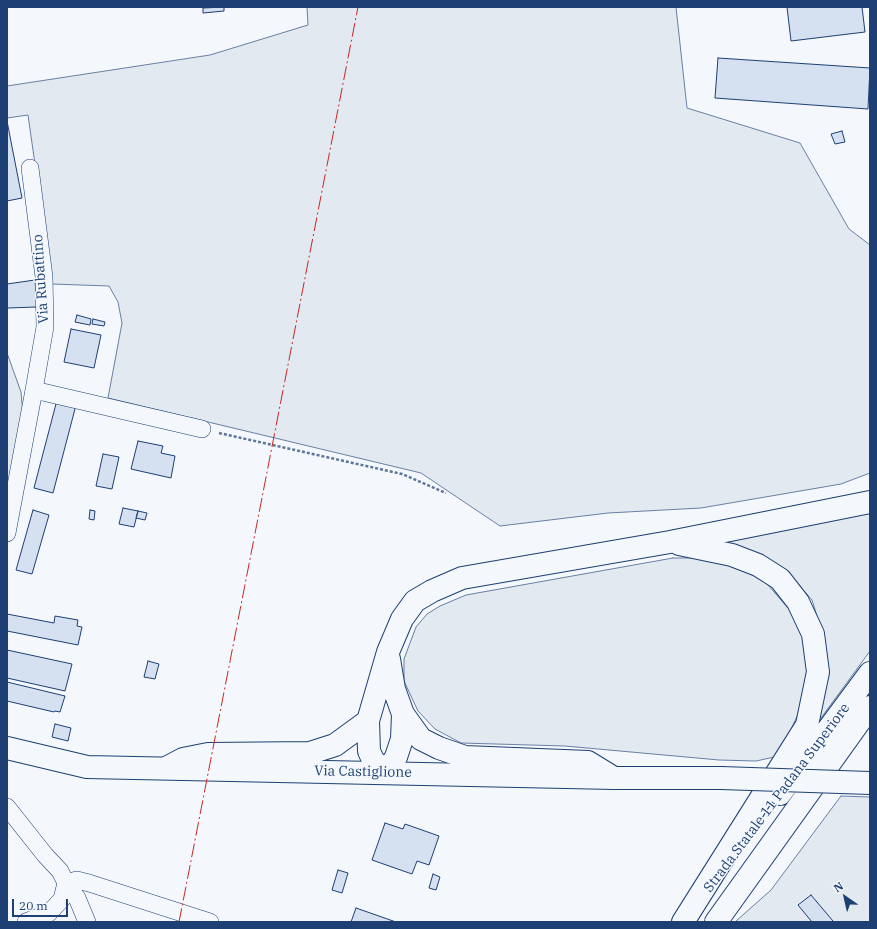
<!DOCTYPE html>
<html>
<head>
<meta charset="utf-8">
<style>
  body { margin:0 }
  #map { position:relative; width:877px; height:929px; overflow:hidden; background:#f4f7fb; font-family:"IBM Plex Serif",serif }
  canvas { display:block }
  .frame { position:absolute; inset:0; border:8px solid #1d3f73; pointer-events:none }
  .north { position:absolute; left:825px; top:877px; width:40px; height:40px; -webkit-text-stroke:3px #f4f7fb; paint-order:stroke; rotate:326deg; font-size:11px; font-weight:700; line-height:16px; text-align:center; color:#1d3f73 }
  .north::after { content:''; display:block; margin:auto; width:14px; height:18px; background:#1d3f73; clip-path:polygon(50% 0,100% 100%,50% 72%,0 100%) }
  .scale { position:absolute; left:12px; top:899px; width:56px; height:18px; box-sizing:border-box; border:2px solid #1d3f73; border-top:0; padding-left:5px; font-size:12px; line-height:14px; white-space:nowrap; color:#1d3f73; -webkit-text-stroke:3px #f4f7fb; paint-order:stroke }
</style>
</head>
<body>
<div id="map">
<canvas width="877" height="929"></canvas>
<div class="frame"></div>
<div class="north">N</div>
<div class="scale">20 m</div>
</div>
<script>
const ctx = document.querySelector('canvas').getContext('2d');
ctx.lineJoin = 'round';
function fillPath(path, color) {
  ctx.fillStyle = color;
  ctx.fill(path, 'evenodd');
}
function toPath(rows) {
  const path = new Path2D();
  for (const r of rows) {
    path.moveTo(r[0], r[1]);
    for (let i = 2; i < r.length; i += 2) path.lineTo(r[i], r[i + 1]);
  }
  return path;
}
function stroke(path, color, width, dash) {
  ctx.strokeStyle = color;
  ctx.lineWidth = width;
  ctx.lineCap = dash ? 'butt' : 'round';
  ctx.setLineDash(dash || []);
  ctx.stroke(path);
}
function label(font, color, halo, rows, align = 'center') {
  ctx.font = font + ' "IBM Plex Serif",serif';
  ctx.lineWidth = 3;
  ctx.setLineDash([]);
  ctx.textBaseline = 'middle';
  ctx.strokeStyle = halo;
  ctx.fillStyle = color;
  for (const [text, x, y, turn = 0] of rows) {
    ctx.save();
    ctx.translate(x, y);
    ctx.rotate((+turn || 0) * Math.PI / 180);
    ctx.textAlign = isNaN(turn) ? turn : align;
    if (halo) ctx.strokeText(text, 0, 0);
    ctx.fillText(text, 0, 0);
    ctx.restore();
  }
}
const green = toPath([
  [307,7,676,7,687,108,800,143,849,229,870,245,870,473,841,484,701,508,608,513,500,526,421,473,108,398,122,323,118,302,109,286,52,284,28,115,7,118,7,86,210,55,308,25,307,7],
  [7,353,21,392,23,415,7,492,7,353],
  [870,510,870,651,821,718,817,713,822,632,812,600,787,572,726,544,724,536,870,510],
  [673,558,706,558,735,565,767,584,789,609,807,647,807,679,799,712,779,756,756,761,719,760,565,746,461,743,435,729,418,711,404,681,404,659,416,627,427,614,440,606,466,595,673,558],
  [841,796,870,797,870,922,735,922,771,890,841,796]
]);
fillPath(green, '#e3e9f0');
stroke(green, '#687fa3', 1);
const building = toPath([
  [224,7,224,11,203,13,203,8,224,7],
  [787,7,862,7,865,32,791,41,787,7],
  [718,58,870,68,868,109,715,98,718,58],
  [7,121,22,198,7,201,7,121],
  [842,131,845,142,835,144,831,134,842,131],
  [35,280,37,307,7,308,7,284,35,280],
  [77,315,91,319,90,325,75,322,77,315],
  [93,319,105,322,104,326,92,324,93,319],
  [71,329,101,335,94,368,64,362,71,329],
  [57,400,76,405,53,493,34,488,57,400],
  [138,441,163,446,161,453,175,456,171,478,131,469,138,441],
  [103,454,119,457,112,489,96,486,103,454],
  [123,508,138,511,134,527,119,524,123,508],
  [33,510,49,515,32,574,16,570,33,510],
  [90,510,95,511,94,520,89,519,90,510],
  [138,511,147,513,145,520,136,518,138,511],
  [7,614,54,623,55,616,78,620,77,626,82,627,78,645,7,631,7,614],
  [7,650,72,664,65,691,7,678,7,650],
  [148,661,159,664,155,679,144,677,148,661],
  [7,682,65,696,60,712,55,711,54,712,7,701,7,682],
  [55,724,71,728,68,741,52,737,55,724],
  [385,823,403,829,405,824,439,836,429,865,417,861,412,874,372,860,385,823],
  [338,870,348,873,342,893,332,890,338,870],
  [433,874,440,877,436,890,429,888,433,874],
  [811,895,833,921,832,922,812,922,798,905,811,895],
  [356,908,396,922,351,922,356,908]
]);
fillPath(building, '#d5e0f0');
stroke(building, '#1d3f73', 1);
const street = toPath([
  [30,168,44,277,45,327,34,390],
  [7,533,34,390,202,429],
  [7,807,45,855,60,871,66,883,62,899,49,913,26,922],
  [87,922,77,898,66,883,77,880,89,883,210,922]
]);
const secondary = toPath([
  [7,748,87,767,614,778,721,778]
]);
const highway = toPath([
  [679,544,732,555,758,565,780,579,798,602,813,634,818,672,807,725,683,922],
  [389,659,394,689,403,714,421,739,439,748,465,757,588,762,614,778],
  [403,714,402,739,396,757,386,773,373,760,369,751,368,721,388,652,402,619,415,601,432,591,462,578,670,542,870,502],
  [166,768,183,759,208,754,310,753,335,745,368,721],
  [780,794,870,673],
  [716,922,870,707]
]);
stroke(street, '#1d3f73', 18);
stroke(secondary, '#1d3f73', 24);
stroke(highway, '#1d3f73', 24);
stroke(toPath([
  [219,433,402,474,446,493]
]), '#5e769c', 2.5, [3, 2]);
stroke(street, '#f4f7fb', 17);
stroke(secondary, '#f4f7fb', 22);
stroke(highway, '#f4f7fb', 22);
const secondaryBridge = toPath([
  [721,778,870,783]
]);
stroke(secondaryBridge, '#1d3f73', 24, []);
stroke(secondaryBridge, '#f4f7fb', 22);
stroke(toPath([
  [179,922,358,7]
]), '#c62828', 1, [14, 3, 2, 3]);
label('14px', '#1d3f73', '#f4f7fb', [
  ["Via Rubattino",41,279,-94],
  ["Via Castiglione",363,772,1],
  ["Strada Statale 11 Padana Superiore",777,798,-53]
]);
</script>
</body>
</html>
